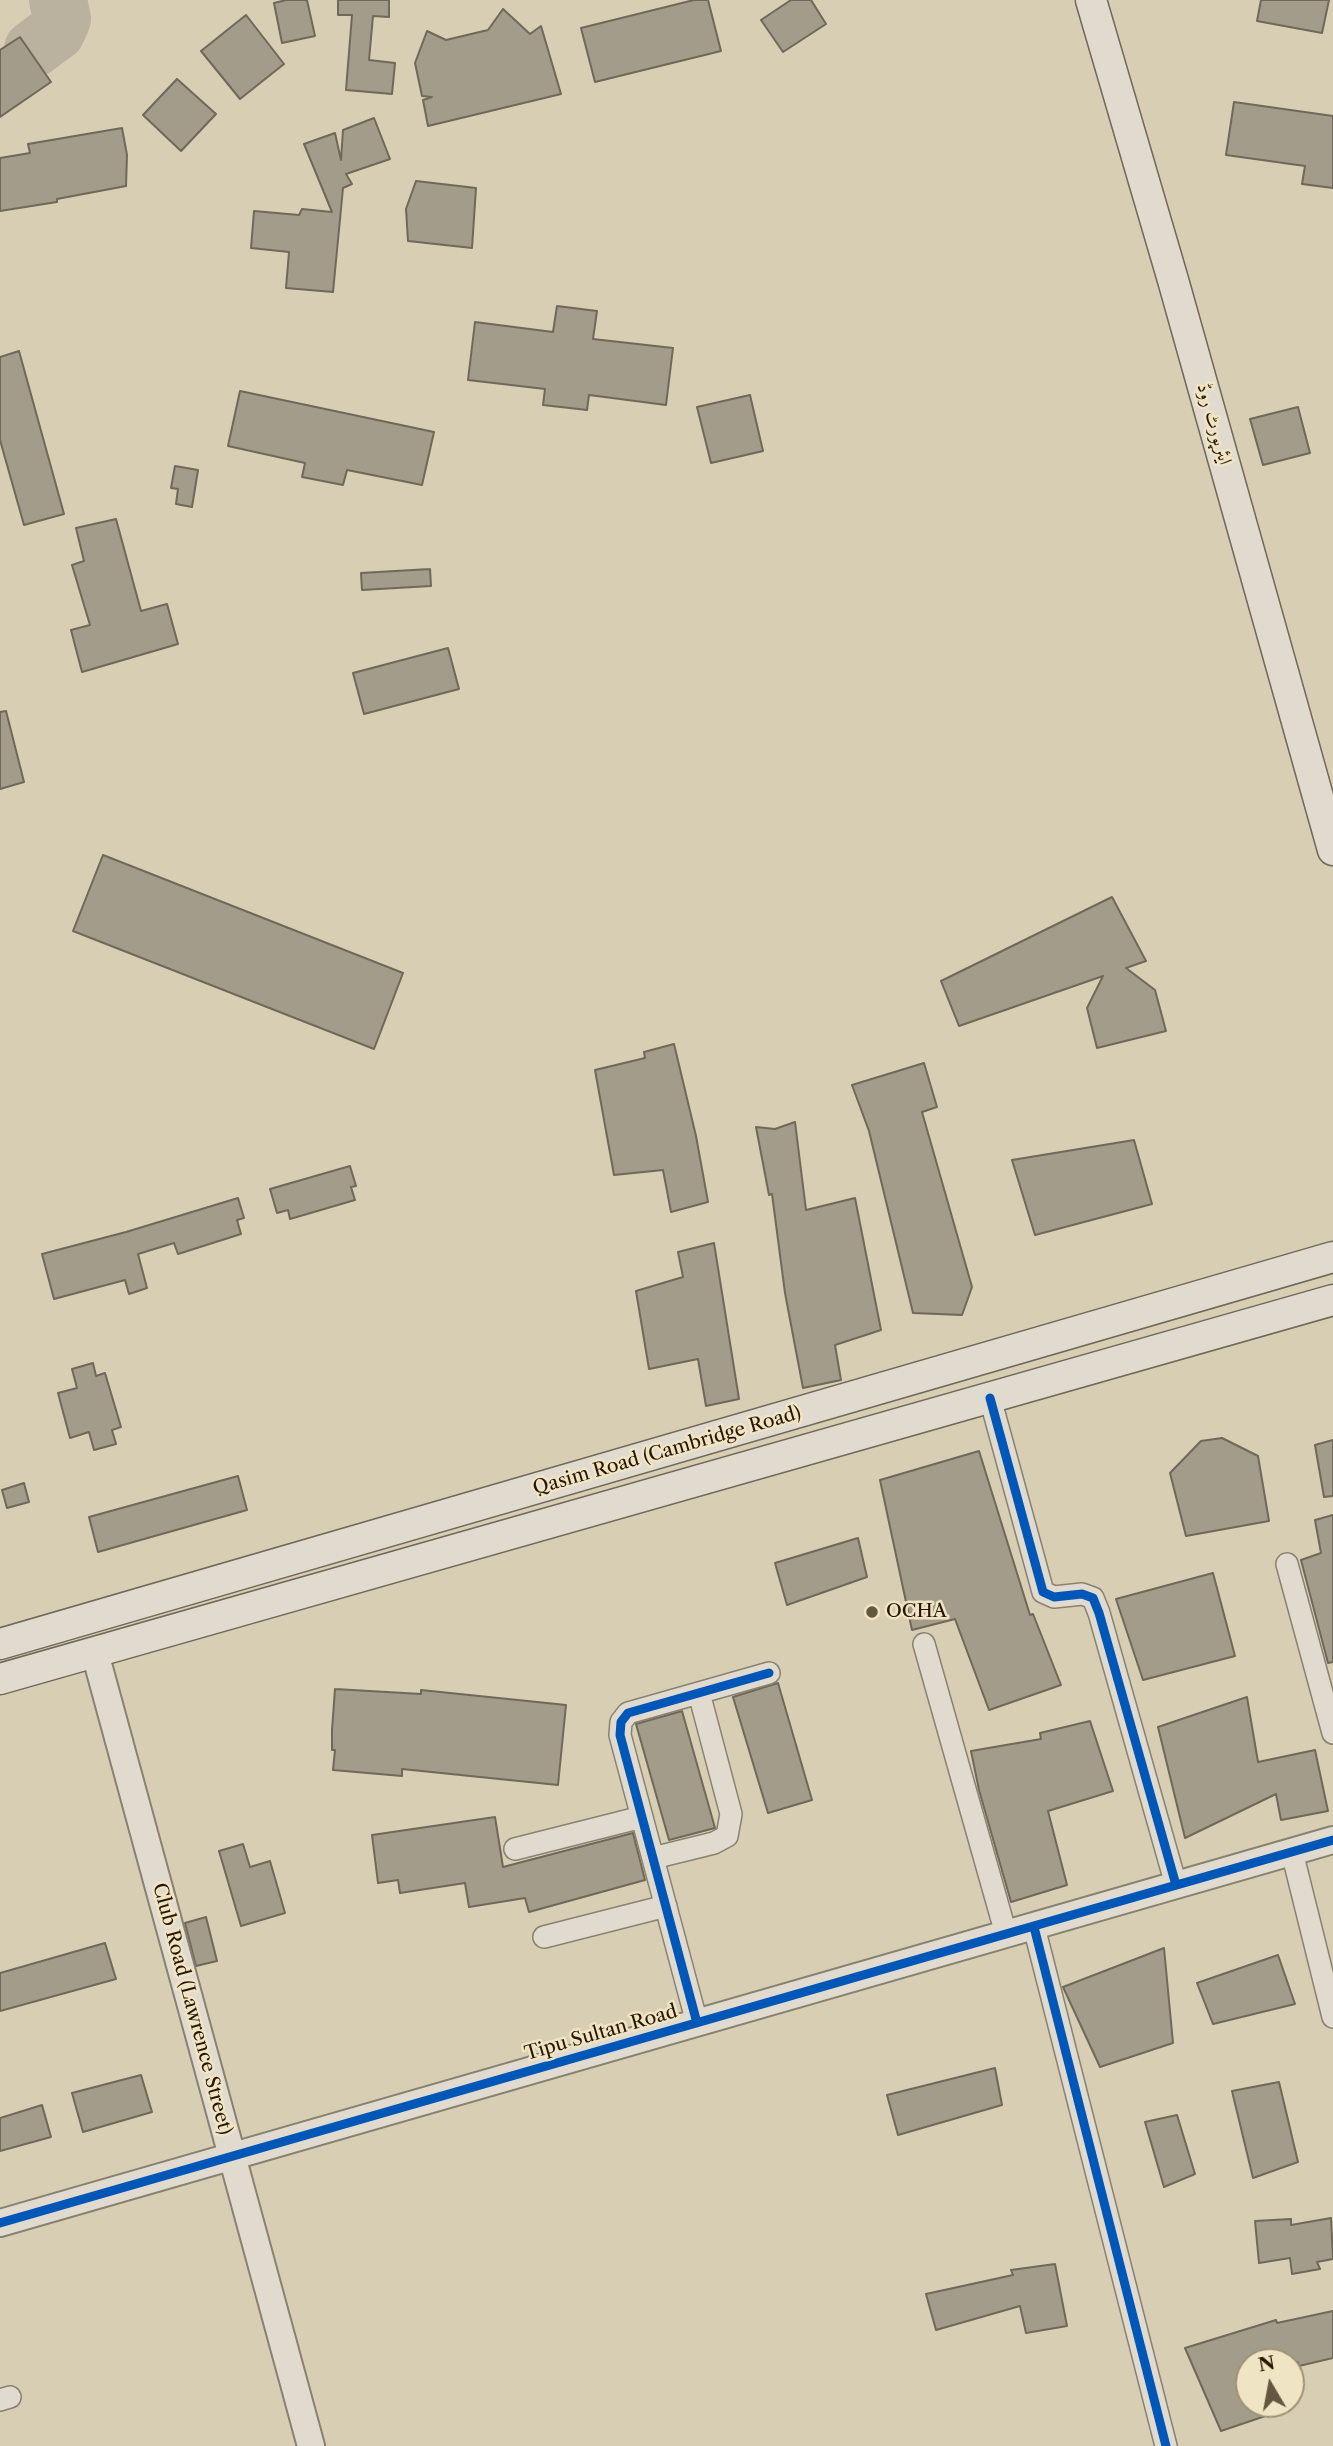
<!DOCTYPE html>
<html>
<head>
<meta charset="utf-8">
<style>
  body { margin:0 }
  #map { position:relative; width:1333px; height:2446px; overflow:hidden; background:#d7ceb4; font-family:"Libre Caslon Text",serif }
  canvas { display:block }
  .north { position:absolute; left:1235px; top:2348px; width:70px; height:70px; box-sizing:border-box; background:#efe4c4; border:2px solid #9f9276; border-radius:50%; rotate:350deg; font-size:19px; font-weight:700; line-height:28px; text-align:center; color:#281602 }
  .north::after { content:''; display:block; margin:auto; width:24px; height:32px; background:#655640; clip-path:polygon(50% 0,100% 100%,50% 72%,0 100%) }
</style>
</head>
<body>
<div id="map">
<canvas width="1333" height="2446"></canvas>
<div class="north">N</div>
</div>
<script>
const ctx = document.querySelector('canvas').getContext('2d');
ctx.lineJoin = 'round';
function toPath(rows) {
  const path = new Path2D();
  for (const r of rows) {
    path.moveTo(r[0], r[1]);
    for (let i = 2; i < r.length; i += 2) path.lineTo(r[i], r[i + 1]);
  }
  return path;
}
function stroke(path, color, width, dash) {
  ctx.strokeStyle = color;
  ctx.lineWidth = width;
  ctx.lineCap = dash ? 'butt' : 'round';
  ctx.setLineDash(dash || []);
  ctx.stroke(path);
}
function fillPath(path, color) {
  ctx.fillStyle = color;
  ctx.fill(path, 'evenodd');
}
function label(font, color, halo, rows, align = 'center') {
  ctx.font = font + ' "Libre Caslon Text",Amiri,serif';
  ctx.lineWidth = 5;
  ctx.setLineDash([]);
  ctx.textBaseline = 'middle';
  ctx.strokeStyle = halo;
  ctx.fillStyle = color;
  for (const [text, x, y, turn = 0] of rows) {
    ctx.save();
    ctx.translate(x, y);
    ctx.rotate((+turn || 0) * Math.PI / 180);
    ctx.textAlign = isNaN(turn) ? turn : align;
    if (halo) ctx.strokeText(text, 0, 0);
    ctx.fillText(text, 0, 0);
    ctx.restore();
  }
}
stroke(toPath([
  [33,49,56,32,62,19,58,0]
]), '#bab29f', 58);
const building = toPath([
  [286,0,307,0,315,36,282,43,274,3,286,0],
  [338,0,389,0,389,17,373,16,369,60,395,63,392,94,346,90,352,15,338,15,338,0],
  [694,0,708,0,721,51,595,82,581,28,694,0],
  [791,0,811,0,826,24,783,52,761,20,791,0],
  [1261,0,1329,0,1322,33,1257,21,1261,0],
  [503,9,530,34,541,26,561,94,428,126,423,100,432,97,422,96,415,63,427,31,446,40,488,30,503,9],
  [246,15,284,64,240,99,201,51,246,15],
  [20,37,51,82,0,117,0,50,20,37],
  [177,79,216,114,181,151,143,115,177,79],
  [1234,102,1333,116,1333,188,1302,184,1305,166,1226,155,1234,102],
  [374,118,390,159,346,174,352,184,343,188,333,292,286,288,289,252,251,248,254,211,299,215,302,209,332,212,304,144,335,133,341,160,343,130,374,118],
  [122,128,127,155,126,186,57,199,57,202,0,211,0,158,30,153,28,144,122,128],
  [416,181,476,188,472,248,408,241,406,209,416,181],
  [557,306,597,311,593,339,673,348,666,405,589,395,587,410,543,405,545,389,468,380,475,322,553,332,557,306],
  [19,351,64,514,24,525,0,440,0,357,19,351],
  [240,391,434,432,422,485,347,470,343,485,302,477,305,463,228,446,240,391],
  [750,395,763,451,711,463,697,407,750,395],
  [1298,407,1310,453,1263,465,1250,419,1298,407],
  [175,466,198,470,192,507,176,504,178,489,171,488,175,466],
  [116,519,141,611,167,604,178,644,82,672,71,630,90,625,72,565,84,561,76,528,116,519],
  [430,569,431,586,362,590,361,573,430,569],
  [448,648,459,689,364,714,353,673,448,648],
  [6,711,24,782,0,789,0,712,6,711],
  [103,855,403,973,374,1049,73,931,103,855],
  [1112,897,1146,961,1126,968,1155,990,1166,1031,1097,1048,1087,1008,1103,976,959,1026,941,981,1112,897],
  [674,1044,696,1136,708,1202,671,1212,663,1170,614,1175,595,1070,645,1058,644,1052,674,1044],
  [924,1063,937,1107,922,1112,972,1287,962,1315,913,1313,869,1131,852,1085,924,1063],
  [795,1122,806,1210,855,1198,881,1330,835,1345,841,1380,803,1388,785,1293,772,1194,769,1195,756,1127,775,1129,795,1122],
  [1134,1140,1152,1204,1035,1235,1012,1160,1134,1140],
  [350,1166,356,1186,351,1187,355,1200,290,1219,288,1210,277,1213,270,1189,350,1166],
  [238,1198,244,1218,237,1220,241,1234,178,1254,174,1243,138,1254,147,1288,129,1294,125,1280,54,1299,42,1254,126,1232,238,1198],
  [714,1243,739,1399,706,1406,698,1359,649,1369,636,1291,683,1277,678,1252,714,1243],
  [93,1363,96,1376,105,1373,121,1427,112,1430,116,1444,94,1450,89,1432,70,1438,58,1393,77,1388,72,1369,93,1363],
  [1222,1438,1258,1456,1269,1521,1186,1536,1170,1473,1201,1441,1222,1438],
  [1333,1440,1333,1496,1324,1497,1315,1445,1333,1440],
  [979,1451,1030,1615,1033,1614,1061,1685,989,1710,955,1619,912,1630,880,1480,979,1451],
  [238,1476,247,1510,98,1552,89,1517,238,1476],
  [24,1483,29,1502,7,1508,2,1490,24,1483],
  [1333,1515,1333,1662,1328,1663,1301,1560,1321,1553,1315,1520,1333,1515],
  [858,1538,867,1577,787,1605,775,1563,858,1538],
  [1213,1573,1235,1656,1143,1680,1116,1599,1213,1573],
  [778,1683,812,1800,768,1813,733,1697,778,1683],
  [335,1689,421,1694,421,1690,566,1705,558,1785,402,1769,402,1776,333,1770,335,1750,332,1750,332,1730,335,1689],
  [1247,1697,1258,1762,1315,1750,1328,1811,1281,1820,1276,1794,1185,1838,1158,1727,1247,1697],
  [682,1711,715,1828,669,1840,636,1724,682,1711],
  [1090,1721,1113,1791,1048,1811,1067,1885,1011,1902,979,1790,971,1751,1041,1739,1040,1733,1090,1721],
  [495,1817,503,1867,633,1833,645,1880,529,1912,525,1898,469,1907,465,1883,400,1893,398,1880,378,1883,372,1835,495,1817],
  [243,1844,250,1867,270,1861,285,1913,241,1926,219,1851,243,1844],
  [206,1917,217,1961,196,1966,185,1923,206,1917],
  [105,1943,116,1979,0,2011,0,1973,105,1943],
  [1164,1948,1173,2043,1100,2067,1063,1987,1164,1948],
  [1278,1955,1295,2004,1213,2024,1197,1983,1278,1955],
  [995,2068,1002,2105,898,2135,887,2095,995,2068],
  [141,2075,152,2112,83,2132,72,2093,141,2075],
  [1279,2082,1298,2162,1253,2178,1232,2091,1279,2082],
  [42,2105,51,2137,0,2151,0,2118,42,2105],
  [1177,2115,1195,2174,1164,2187,1145,2122,1177,2115],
  [1331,2218,1333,2259,1317,2262,1320,2269,1292,2274,1290,2258,1259,2263,1255,2221,1291,2219,1291,2225,1331,2218],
  [1055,2264,1067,2326,1026,2333,1020,2306,936,2330,926,2294,1013,2275,1011,2270,1055,2264],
  [1333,2311,1333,2358,1299,2366,1298,2362,1249,2362,1249,2404,1292,2404,1292,2407,1221,2431,1185,2348,1276,2320,1277,2323,1333,2311]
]);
fillPath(building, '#a49c8a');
stroke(building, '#706859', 2);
const minor = toPath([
  [990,1398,1043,1592,1054,1597,1082,1594,1093,1598,1099,1613,1176,1885],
  [1287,1564,1333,1733],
  [924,1644,1006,1934],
  [515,1849,642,1817],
  [1292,1852,1333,2017],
  [653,1858,714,1843,727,1836,731,1814,699,1693],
  [1034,1927,1166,2446],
  [544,1937,666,1906],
  [697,2023,620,1735,621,1722,628,1713,769,1673],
  [0,2400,10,2397]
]);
const tertiary = toPath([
  [95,1653,311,2446],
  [0,2223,1333,1840]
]);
const secondary = toPath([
  [1091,0,1173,280,1333,850],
  [0,1644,1333,1257],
  [0,1679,1333,1300]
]);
stroke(minor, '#898271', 24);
stroke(tertiary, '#898271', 30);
stroke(secondary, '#706859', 33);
stroke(minor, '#e0dbce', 21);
stroke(tertiary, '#e0dbce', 26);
stroke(secondary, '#e0dbce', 30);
stroke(toPath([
  [990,1398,1043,1592,1054,1597,1082,1594,1093,1598,1099,1613,1176,1885],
  [1034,1927,1166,2446],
  [697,2023,620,1735,621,1722,628,1713,769,1673],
  [0,2223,1333,1840]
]), '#0057b8', 9);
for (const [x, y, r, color] of [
  [872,1612,7,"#655640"]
]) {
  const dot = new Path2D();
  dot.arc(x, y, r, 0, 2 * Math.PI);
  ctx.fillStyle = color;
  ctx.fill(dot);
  stroke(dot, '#efe4c4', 2.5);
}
label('19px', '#281602', '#efe4c4', [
  ["ایئرپورٹ روڈ",1214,424,74],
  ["Qasim Road (Cambridge Road)",667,1451,-16],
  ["Club Road (Lawrence Street)",192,2009,75],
  ["Tipu Sultan Road",601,2033,-16]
]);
label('19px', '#281602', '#efe4c4', [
  ["OCHA",886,1612]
], 'left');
</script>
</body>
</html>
